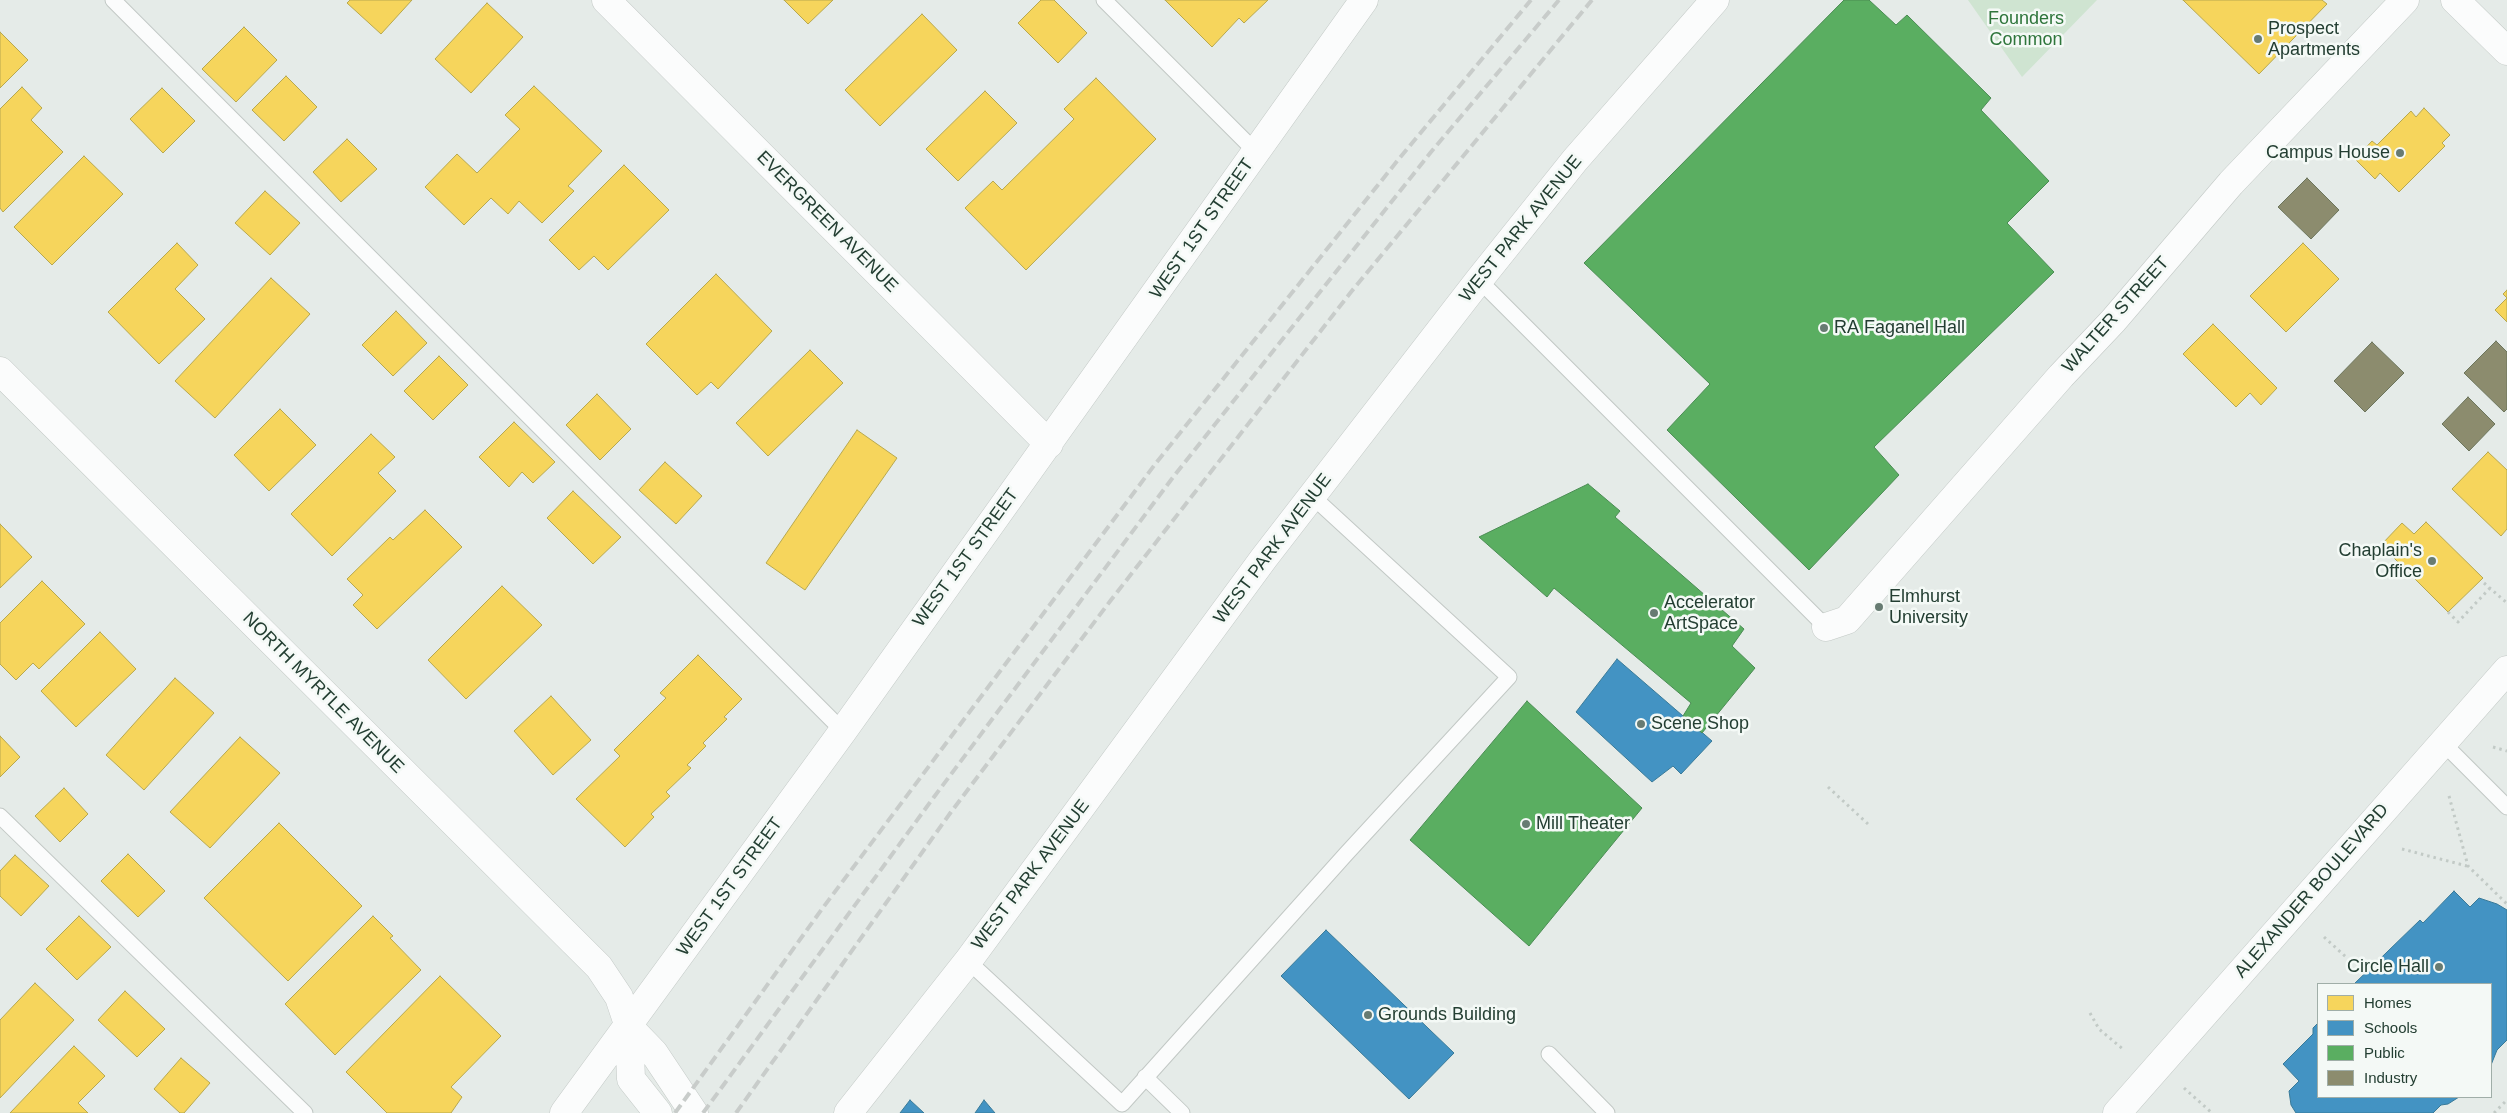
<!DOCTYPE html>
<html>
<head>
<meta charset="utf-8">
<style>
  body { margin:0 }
  #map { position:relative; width:2507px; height:1113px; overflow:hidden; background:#e5ebe8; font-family:Helvetica,sans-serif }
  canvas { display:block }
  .legend { position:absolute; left:2317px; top:983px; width:175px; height:115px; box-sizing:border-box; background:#f4f9f6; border:1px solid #a0aea8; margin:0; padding:6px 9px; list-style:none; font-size:15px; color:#233e32 }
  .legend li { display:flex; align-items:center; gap:10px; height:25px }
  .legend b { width:25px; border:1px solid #a0aea8 }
</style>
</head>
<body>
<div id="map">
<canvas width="2507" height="1113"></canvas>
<ul class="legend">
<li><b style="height:14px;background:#f6d55c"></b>Homes</li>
<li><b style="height:14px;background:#4393c3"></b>Schools</li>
<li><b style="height:14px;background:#5aae61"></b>Public</li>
<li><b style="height:14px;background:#8c8c6e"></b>Industry</li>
</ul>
</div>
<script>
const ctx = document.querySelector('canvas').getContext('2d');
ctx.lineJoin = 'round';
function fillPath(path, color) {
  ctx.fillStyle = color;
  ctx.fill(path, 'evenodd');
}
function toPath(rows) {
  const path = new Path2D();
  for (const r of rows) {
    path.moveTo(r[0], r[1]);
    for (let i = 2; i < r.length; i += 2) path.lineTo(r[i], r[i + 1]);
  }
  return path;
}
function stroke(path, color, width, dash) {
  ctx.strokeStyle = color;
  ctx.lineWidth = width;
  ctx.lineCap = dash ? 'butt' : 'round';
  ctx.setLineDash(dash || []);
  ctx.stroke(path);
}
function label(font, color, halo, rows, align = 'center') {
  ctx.font = font + ' Helvetica,sans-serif';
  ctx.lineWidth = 5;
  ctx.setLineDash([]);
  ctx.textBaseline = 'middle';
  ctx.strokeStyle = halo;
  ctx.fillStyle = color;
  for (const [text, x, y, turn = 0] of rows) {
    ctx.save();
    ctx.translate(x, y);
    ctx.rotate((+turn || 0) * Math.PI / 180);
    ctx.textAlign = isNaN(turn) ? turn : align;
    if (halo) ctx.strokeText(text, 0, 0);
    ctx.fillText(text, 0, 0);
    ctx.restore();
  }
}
fillPath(toPath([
  [1968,0,2097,0,2022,77]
]), '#cfe4d1');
const homes = toPath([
  [350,0,412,0,381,34,347,3,350,0],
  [784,0,833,0,808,24,784,0],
  [1041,0,1054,0,1087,33,1058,63,1018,23,1041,0],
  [1165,0,1268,0,1244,23,1239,18,1212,47,1165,0],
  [2183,0,2322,0,2327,4,2259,74,2183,0],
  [487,3,523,37,471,93,435,59,487,3],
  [922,14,957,50,880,126,845,90,922,14],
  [244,27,277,60,236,102,202,69,244,27],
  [0,32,28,60,0,88,0,32],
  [286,76,317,107,284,141,252,110,286,76],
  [1096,78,1156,139,1026,270,965,208,993,181,1002,190,1074,119,1064,109,1096,78],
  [534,86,602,151,568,186,574,191,542,223,519,201,508,214,491,198,464,225,425,187,457,154,477,173,520,129,505,115,534,86],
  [22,87,42,108,31,120,63,152,3,212,0,208,0,109,22,87],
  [162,88,195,121,163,153,130,119,162,88],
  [985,91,1017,123,958,181,926,149,985,91],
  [2424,108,2450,135,2442,143,2445,146,2399,192,2380,173,2375,179,2355,159,2372,141,2377,145,2411,111,2416,117,2424,108],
  [347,139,377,169,341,202,313,172,347,139],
  [84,156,123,194,52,265,14,227,84,156],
  [624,165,669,210,608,270,594,256,579,270,549,240,624,165],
  [265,191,300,223,270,255,235,223,265,191],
  [177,243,198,265,175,289,205,319,159,364,108,312,177,243],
  [2303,243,2339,279,2286,332,2250,296,2303,243],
  [716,274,772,331,718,389,711,382,697,395,646,344,716,274],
  [271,278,310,314,215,418,175,381,271,278],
  [2507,290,2507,322,2495,310,2507,298,2503,294,2507,290],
  [396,311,427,343,393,376,362,345,396,311],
  [2213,324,2277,388,2261,405,2250,393,2236,407,2183,354,2213,324],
  [810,350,843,383,768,456,736,423,810,350],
  [439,356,468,385,433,420,404,391,439,356],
  [597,394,631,429,600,460,566,425,597,394],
  [280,409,316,445,269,491,234,455,280,409],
  [514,422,555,462,533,483,522,472,509,487,479,457,514,422],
  [857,430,897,458,805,590,766,563,857,430],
  [371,434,395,457,378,473,396,491,332,556,291,514,371,434],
  [2488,452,2507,470,2507,529,2501,536,2452,489,2488,452],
  [665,462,702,496,676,524,639,490,665,462],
  [573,491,621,537,593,564,547,518,573,491],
  [425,510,462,547,377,629,353,605,363,595,347,579,390,537,393,540,425,510],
  [2426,522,2483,578,2448,612,2381,545,2402,523,2414,534,2426,522],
  [0,524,32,557,0,588,0,524],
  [42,581,85,624,39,669,33,663,16,680,0,664,0,623,42,581],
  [502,586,542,625,466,699,428,660,502,586],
  [100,632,136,669,76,727,41,691,100,632],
  [698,655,742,699,724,717,727,719,703,743,706,746,687,765,691,768,666,792,670,796,651,814,654,817,625,847,576,799,620,756,614,750,666,698,660,693,698,655],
  [175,678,214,713,144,790,106,755,175,678],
  [551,696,591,740,553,775,514,731,551,696],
  [0,736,20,757,0,777,0,736],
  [240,737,280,773,210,848,170,812,240,737],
  [64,788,88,814,60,842,35,816,64,788],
  [279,823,362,906,288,981,204,898,279,823],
  [128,854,165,891,138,917,101,881,128,854],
  [15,855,49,886,21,916,0,896,0,871,15,855],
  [79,916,111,947,77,980,46,949,79,916],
  [373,916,393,936,390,938,421,970,335,1055,285,1004,373,916],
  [440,976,501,1036,451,1087,462,1097,451,1113,387,1113,346,1072,440,976],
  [35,983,74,1020,0,1098,0,1020,35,983],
  [125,991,165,1029,137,1057,98,1020,125,991],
  [74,1046,105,1076,78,1103,88,1113,10,1113,74,1046],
  [181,1058,210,1083,184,1113,180,1113,154,1089,181,1058]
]);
fillPath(homes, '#f6d55c');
stroke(homes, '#b7a84f', 1);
const schools = toPath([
  [1617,659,1712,741,1681,774,1673,766,1652,782,1576,712,1617,659],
  [2454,891,2470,907,2479,898,2497,904,2507,910,2507,1040,2497,1050,2491,1065,2491,984,2354,984,2420,920,2423,923,2454,891],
  [1326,930,1454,1053,1409,1099,1281,976,1326,930],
  [2318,1023,2318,1097,2459,1097,2448,1104,2441,1105,2433,1113,2296,1113,2291,1105,2289,1091,2299,1081,2283,1064,2313,1034,2313,1028,2318,1023],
  [910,1100,924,1113,900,1113,910,1100],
  [984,1100,995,1113,975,1113,984,1100]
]);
fillPath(schools, '#4393c3');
stroke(schools, '#397a98', 1);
const public = toPath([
  [1844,0,1869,0,1896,25,1907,15,1991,98,1981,110,2049,181,2007,223,2054,272,1874,447,1899,475,1809,570,1667,430,1710,384,1584,263,1844,0],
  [1588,484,1620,511,1615,517,1744,629,1732,646,1755,668,1702,733,1683,716,1691,703,1554,588,1547,597,1479,537,1588,484],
  [1527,701,1642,808,1529,946,1410,840,1527,701]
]);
fillPath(public, '#5aae61');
stroke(public, '#4a8c53', 1);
const industry = toPath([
  [2307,178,2339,210,2311,239,2278,207,2307,178],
  [2496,341,2507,352,2507,409,2504,412,2464,373,2496,341],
  [2372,342,2404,373,2365,412,2334,381,2372,342],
  [2468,397,2495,424,2469,451,2442,424,2468,397]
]);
fillPath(industry, '#8c8c6e');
stroke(industry, '#6c755c', 1);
const service = toPath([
  [113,0,843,731],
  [1104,0,1256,152],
  [1479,280,1826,627],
  [2443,743,2507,807],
  [0,816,305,1113],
  [968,961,1122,1104,1346,854,1509,677,1312,496],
  [1549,1054,1607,1113],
  [1145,1077,1182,1113]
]);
const minor = toPath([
  [606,0,1049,444],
  [2455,0,2507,51],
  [0,371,599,967,619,997,629,1027,631,1079,658,1113],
  [1826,627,1847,620,2061,376,2113,321,2231,183,2405,0],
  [629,1027,654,1053,694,1113],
  [564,1113,843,731,1364,0],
  [848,1113,968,961,1264,558,1479,280,1575,160,1715,0],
  [2117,1113,2507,670]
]);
stroke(service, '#c2c8c5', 17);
stroke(minor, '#c2c8c5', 29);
stroke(toPath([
  [2484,583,2507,603],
  [2448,612,2458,622,2490,588],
  [2493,747,2507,751],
  [1828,787,1868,824],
  [2449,796,2468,866,2507,904],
  [2402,849,2467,866],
  [2324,937,2346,957],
  [2090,1013,2099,1029,2124,1050],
  [2184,1088,2212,1113],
  [2494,1113,2507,1100]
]), '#c2cac6', 3, [2.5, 4]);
stroke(service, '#fbfcfc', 15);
stroke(minor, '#fbfcfc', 28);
stroke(toPath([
  [675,1113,822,909,1156,463,1398,160,1531,0],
  [703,1113,934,797,1174,476,1431,152,1559,0],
  [736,1113,951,812,1111,600,1351,292,1592,0]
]), '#c8ccca', 4, [10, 5]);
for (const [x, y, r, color] of [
  [2258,39,5,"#677b72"],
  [2400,153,5,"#677b72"],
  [1824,328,5,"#677b72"],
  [2432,561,5,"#677b72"],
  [1879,607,5,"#677b72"],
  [1654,613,5,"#677b72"],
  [1641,724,5,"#677b72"],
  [1526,824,5,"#677b72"],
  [2439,967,5,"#677b72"],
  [1368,1015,5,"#677b72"]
]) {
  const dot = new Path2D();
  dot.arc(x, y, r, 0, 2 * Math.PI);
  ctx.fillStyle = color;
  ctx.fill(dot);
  stroke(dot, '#f4f9f6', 2);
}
label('18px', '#2e753b', '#f4f9f6', [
  ["Founders",2026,19],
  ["Common",2026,40]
]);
label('18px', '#233e32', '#f4f9f6', [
  ["Prospect",2268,29],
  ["Apartments",2268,50],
  ["Campus House",2390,153,"right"],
  ["RA Faganel Hall",1834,328],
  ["Chaplain's",2422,551,"right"],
  ["Office",2422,572,"right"],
  ["Elmhurst",1889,597],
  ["University",1889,618],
  ["Accelerator",1664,603],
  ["ArtSpace",1664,624],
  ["Scene Shop",1651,724],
  ["Mill Theater",1536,824],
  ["Circle Hall",2429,967,"right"],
  ["Grounds Building",1378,1015]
], 'left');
label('18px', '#233e32', '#f4f9f6', [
  ["EVERGREEN AVENUE",827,222,45],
  ["WEST 1ST STREET",1202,229,-55],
  ["WEST PARK AVENUE",1521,229,-51],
  ["WALTER STREET",2116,315,-48],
  ["WEST PARK AVENUE",1273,549,-53],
  ["WEST 1ST STREET",966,558,-54],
  ["NORTH MYRTLE AVENUE",323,693,45],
  ["WEST PARK AVENUE",1031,875,-53],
  ["WEST 1ST STREET",730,887,-54],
  ["ALEXANDER BOULEVARD",2312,891,-49]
]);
</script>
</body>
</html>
